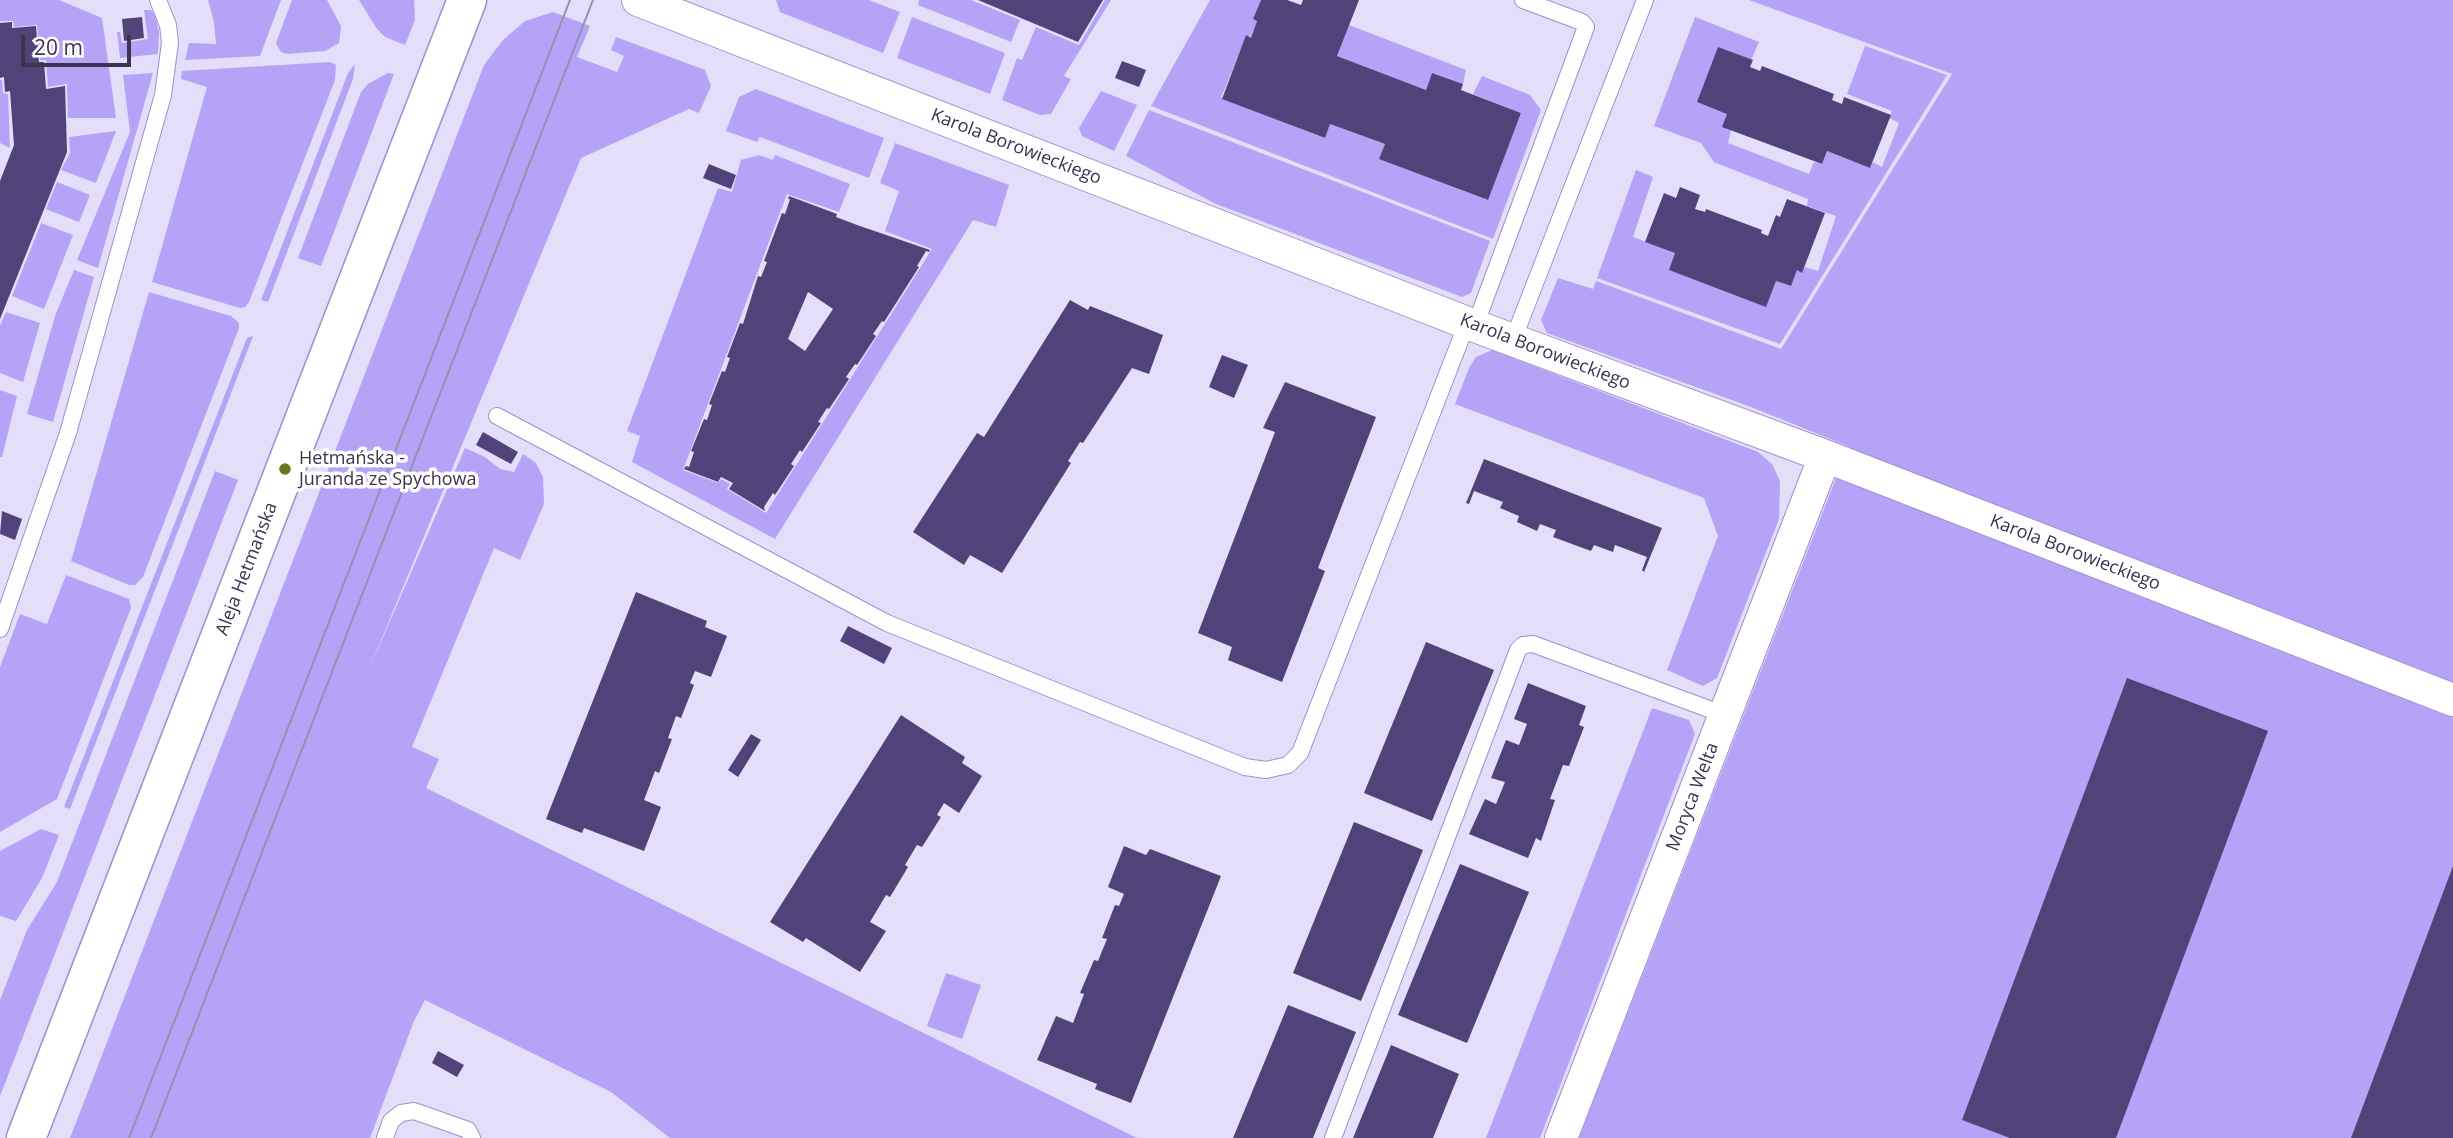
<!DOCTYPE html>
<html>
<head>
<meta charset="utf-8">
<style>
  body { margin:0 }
  #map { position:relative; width:2453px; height:1138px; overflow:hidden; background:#e3def9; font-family:"Open Sans",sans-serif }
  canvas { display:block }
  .scale { position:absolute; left:21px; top:35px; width:110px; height:32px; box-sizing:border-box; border:4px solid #3a344e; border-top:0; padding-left:9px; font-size:21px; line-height:24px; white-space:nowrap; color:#3a344e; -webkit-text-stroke:5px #fff; paint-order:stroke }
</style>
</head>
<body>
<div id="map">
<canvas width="2453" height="1138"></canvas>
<div class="scale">20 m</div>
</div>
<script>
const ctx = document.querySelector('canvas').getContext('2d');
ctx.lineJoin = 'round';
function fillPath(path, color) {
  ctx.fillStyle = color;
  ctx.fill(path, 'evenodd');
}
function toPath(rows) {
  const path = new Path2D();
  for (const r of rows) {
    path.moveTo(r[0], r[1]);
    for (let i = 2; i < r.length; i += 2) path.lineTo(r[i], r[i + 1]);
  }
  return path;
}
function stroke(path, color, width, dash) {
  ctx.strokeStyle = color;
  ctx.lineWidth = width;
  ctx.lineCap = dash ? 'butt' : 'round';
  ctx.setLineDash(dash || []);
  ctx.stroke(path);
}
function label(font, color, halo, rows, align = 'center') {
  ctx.font = font + ' "Open Sans",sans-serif';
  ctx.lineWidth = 7;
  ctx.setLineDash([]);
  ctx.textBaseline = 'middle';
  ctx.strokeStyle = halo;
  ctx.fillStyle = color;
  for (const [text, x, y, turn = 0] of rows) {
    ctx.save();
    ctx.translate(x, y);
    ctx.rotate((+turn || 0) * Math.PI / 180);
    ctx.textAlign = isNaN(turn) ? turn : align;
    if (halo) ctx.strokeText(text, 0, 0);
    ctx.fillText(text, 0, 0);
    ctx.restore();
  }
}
fillPath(toPath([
  [0,0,59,0,102,18,116,118,68,118,67,84,48,87,46,60,40,60,37,25,14,27,13,21,0,21],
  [208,0,281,0,260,56,185,60,189,43,216,44,214,22],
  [292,0,327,0,341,26,339,43,325,51,287,54,281,52,276,43],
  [359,0,414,0,415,20,405,45,385,37,377,29],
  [776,0,869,0,900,12,883,53,780,12],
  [919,0,971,0,1020,20,1011,42,918,5],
  [1105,0,1111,0,1064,76,1071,79,1051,114,1040,115,1002,100,1017,58,1022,60,1036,27,1079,45],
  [1210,0,1261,0,1253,19,1257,21,1251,38,1246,36,1221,98,1324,138,1330,124,1385,144,1380,159,1487,200,1521,113,1473,94,1482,76,1530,95,1541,110,1493,239,1151,106],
  [1749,0,2453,0,2453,1138,1579,1138,1843,460,1850,447,1751,407,1547,333,1541,320,1558,278,1593,289,1596,281,1781,349,1952,74],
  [144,10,151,10,156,18,159,33,158,54,120,58,117,32,120,32,122,43,148,39],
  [553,12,590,26,577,57,617,72,624,56,611,50,616,37,705,70,711,86,699,113,689,109,581,158,367,674,465,448,485,457,500,469,514,472,523,454,536,463,543,477,544,504,520,560,494,548,412,747,439,759,426,788,1137,1138,670,1138,611,1092,425,1000,414,1021,370,1138,70,1138,484,65,503,40,525,21],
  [912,17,1005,53,990,94,897,58],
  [1695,17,1759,42,1727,114,1731,130,1728,143,1809,174,1814,162,1822,164,1827,151,1870,168,1873,162,1882,167,1899,123,1889,118,1892,111,1847,94,1865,46,1947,75,1780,344,1597,278,1636,170,1653,177,1633,237,1675,253,1670,270,1776,281,1790,286,1797,270,1802,272,1805,267,1818,271,1836,216,1807,206,1808,199,1714,162,1701,143,1654,126],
  [1349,25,1466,70,1463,84,1432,73,1426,90,1337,56],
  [330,62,336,65,335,80,249,302,245,307,240,308,152,282,207,87,181,79,182,71],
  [355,64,353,79,268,302,261,300,348,73],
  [153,73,98,268,77,260,130,132,123,75],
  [388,73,394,74,321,266,298,258,361,92,368,84],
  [0,80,2,80,3,93,8,94,10,148,0,143],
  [756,89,884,138,869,178,760,137,757,142,726,131,739,97],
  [1101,91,1137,105,1114,151,1082,136,1079,128],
  [1149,110,1490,241,1471,293,1462,297,1216,204,1126,156],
  [116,131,96,183,61,170,70,153,69,137],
  [895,143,1009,185,996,227,973,220,775,539,632,462,640,436,627,431,718,188,732,192,741,160,759,155,773,160,775,155,850,184,839,212,787,194,683,470,718,483,721,479,730,484,727,489,766,513,932,249,885,231,899,191,880,183],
  [57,182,90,195,79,222,46,209],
  [41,223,73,235,44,309,12,296],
  [74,270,94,277,53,422,27,414,55,316],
  [149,292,231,316,239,323,239,328,143,577,135,585,129,585,71,561],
  [6,312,40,323,23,382,0,373,0,326],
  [253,336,204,464,70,809,64,807,245,343,247,338],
  [1492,350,1758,452,1772,464,1780,481,1779,519,1717,678,1703,686,1667,670,1718,536,1704,498,1455,404,1469,368,1476,357],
  [0,390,17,396,2,457,0,457],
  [215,471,238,480,0,1096,0,1000,27,930,57,882],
  [66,575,129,599,131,608,57,799,0,832,0,667,20,614,47,624],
  [1652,708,1689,720,1695,734,1540,1138,1486,1138],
  [41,829,59,835,42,878,16,921,0,916,0,851],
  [946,973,981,985,962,1039,927,1026]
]), '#b6a3f7');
fillPath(toPath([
  [978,0,1103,0,1078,42],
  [1261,0,1287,0,1301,5,1303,0,1359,0,1337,56,1426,90,1432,73,1463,84,1461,90,1521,113,1488,200,1379,159,1385,144,1330,124,1325,138,1222,99,1246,35,1251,38,1257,21,1253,19],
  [142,17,144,38,124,41,122,19],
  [12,22,12,28,36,26,39,62,44,62,46,89,65,86,67,152,0,319,0,181,14,145,10,91,5,92,4,77,0,78,0,23],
  [1718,47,1753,60,1750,67,1760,71,1762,66,1834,94,1832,100,1842,104,1844,97,1891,115,1870,168,1827,151,1822,164,1722,127,1727,114,1697,102],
  [1122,61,1146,70,1139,87,1115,78],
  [709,164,736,175,731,189,703,178],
  [1680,187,1700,195,1695,209,1705,212,1706,209,1762,230,1761,233,1768,236,1776,215,1780,217,1787,199,1825,213,1802,273,1797,270,1791,286,1776,281,1766,307,1669,270,1675,253,1645,242,1664,193,1676,198],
  [789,196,837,214,836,217,857,225,930,250,929,252,926,251,917,266,919,267,884,322,882,321,873,334,876,336,857,365,855,364,846,377,849,379,829,409,827,408,818,422,821,423,802,452,800,450,791,464,794,466,775,495,773,493,764,507,765,511,729,489,733,483,721,477,718,482,684,469,686,466,689,467,694,452,691,451,704,419,707,420,712,405,709,404,722,371,725,372,730,358,727,357,740,323,743,324,758,276,761,277,767,262,764,261,782,213,785,214,790,199,788,199],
  [808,292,833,309,805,351,788,339],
  [1070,300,1088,310,1090,306,1163,335,1149,374,1132,368,1083,443,1080,442,1068,461,1071,463,1002,573,970,555,964,565,913,532,977,433,984,437],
  [1222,355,1248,365,1234,398,1209,387],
  [1285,382,1376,417,1318,568,1325,571,1282,682,1228,660,1232,647,1198,633,1275,432,1263,428],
  [483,432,518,452,511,464,476,445],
  [1484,459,1662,528,1644,572,1642,570,1647,557,1615,545,1613,552,1594,545,1591,551,1553,537,1556,530,1540,524,1537,531,1517,522,1519,516,1500,508,1503,502,1474,491,1469,504,1466,503],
  [2,511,22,519,15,540,0,534],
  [636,592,707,621,705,627,727,636,711,677,695,671,690,683,694,685,681,718,676,716,668,738,672,739,659,773,655,771,644,800,661,807,644,851,584,828,582,833,546,819],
  [848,626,892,648,884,664,840,641],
  [1426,642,1494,670,1432,821,1364,793],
  [2127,678,2268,731,2116,1138,2010,1138,1962,1120],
  [1528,683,1586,706,1579,725,1584,727,1569,766,1563,765,1550,799,1555,800,1541,841,1536,838,1528,858,1469,834,1485,799,1496,804,1505,782,1491,778,1506,740,1519,745,1527,724,1514,719],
  [901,715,965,757,962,763,982,776,959,813,944,803,937,815,941,817,922,847,917,845,905,865,908,867,890,897,886,895,870,922,886,931,860,972,806,938,803,942,770,922],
  [751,734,761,740,738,777,728,770],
  [1354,822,1423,850,1361,1001,1293,973],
  [1124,846,1146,855,1150,849,1221,876,1131,1103,1095,1089,1097,1084,1037,1060,1056,1016,1073,1023,1084,994,1080,993,1094,960,1098,961,1107,939,1102,938,1115,905,1119,906,1124,894,1108,887],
  [1460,864,1529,892,1467,1043,1398,1015],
  [2453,866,2453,1138,2351,1138],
  [1288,1005,1356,1032,1313,1138,1233,1138],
  [1391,1045,1459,1074,1433,1138,1353,1138],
  [438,1051,464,1065,457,1077,432,1063]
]), '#51437a');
const service = toPath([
  [1475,326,1586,27,1582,22,1523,0],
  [1513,340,1645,0],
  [497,416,887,623,1245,767,1266,770,1288,765,1300,753,1467,323],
  [0,629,68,433,163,95,170,43,168,25,158,0],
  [385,1138,391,1121,401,1113,414,1111,468,1130,472,1138],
  [1333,1138,1518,650,1523,645,1533,644,1725,715]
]);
const minor = toPath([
  [638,0,1475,326,1825,456,2453,700],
  [1561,1138,1825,456]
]);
const tertiary = toPath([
  [26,1138,467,0]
]);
stroke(service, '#9e90cf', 18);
stroke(minor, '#9e90cf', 34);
stroke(tertiary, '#9e90cf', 41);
stroke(service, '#fff', 16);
stroke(minor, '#fff', 32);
stroke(tertiary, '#fff', 38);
stroke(toPath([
  [129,1138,570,0],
  [151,1138,593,0]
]), '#9690ab', 2);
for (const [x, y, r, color] of [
  [285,469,7,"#6d741c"]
]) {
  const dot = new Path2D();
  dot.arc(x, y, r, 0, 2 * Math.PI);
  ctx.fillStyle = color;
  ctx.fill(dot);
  stroke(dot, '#fff', 2.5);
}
label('18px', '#3a344e', '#fff', [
  ["Karola Borowieckiego",1016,147,21],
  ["Karola Borowieckiego",1545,352,21],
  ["Karola Borowieckiego",2075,553,21],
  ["Aleja Hetmańska",247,569,-69],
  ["Moryca Welta",1693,797,-69]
]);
label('18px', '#3a344e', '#fff', [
  ["Hetmańska -",299,459],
  ["Juranda ze Spychowa",299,480]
], 'left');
</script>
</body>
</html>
